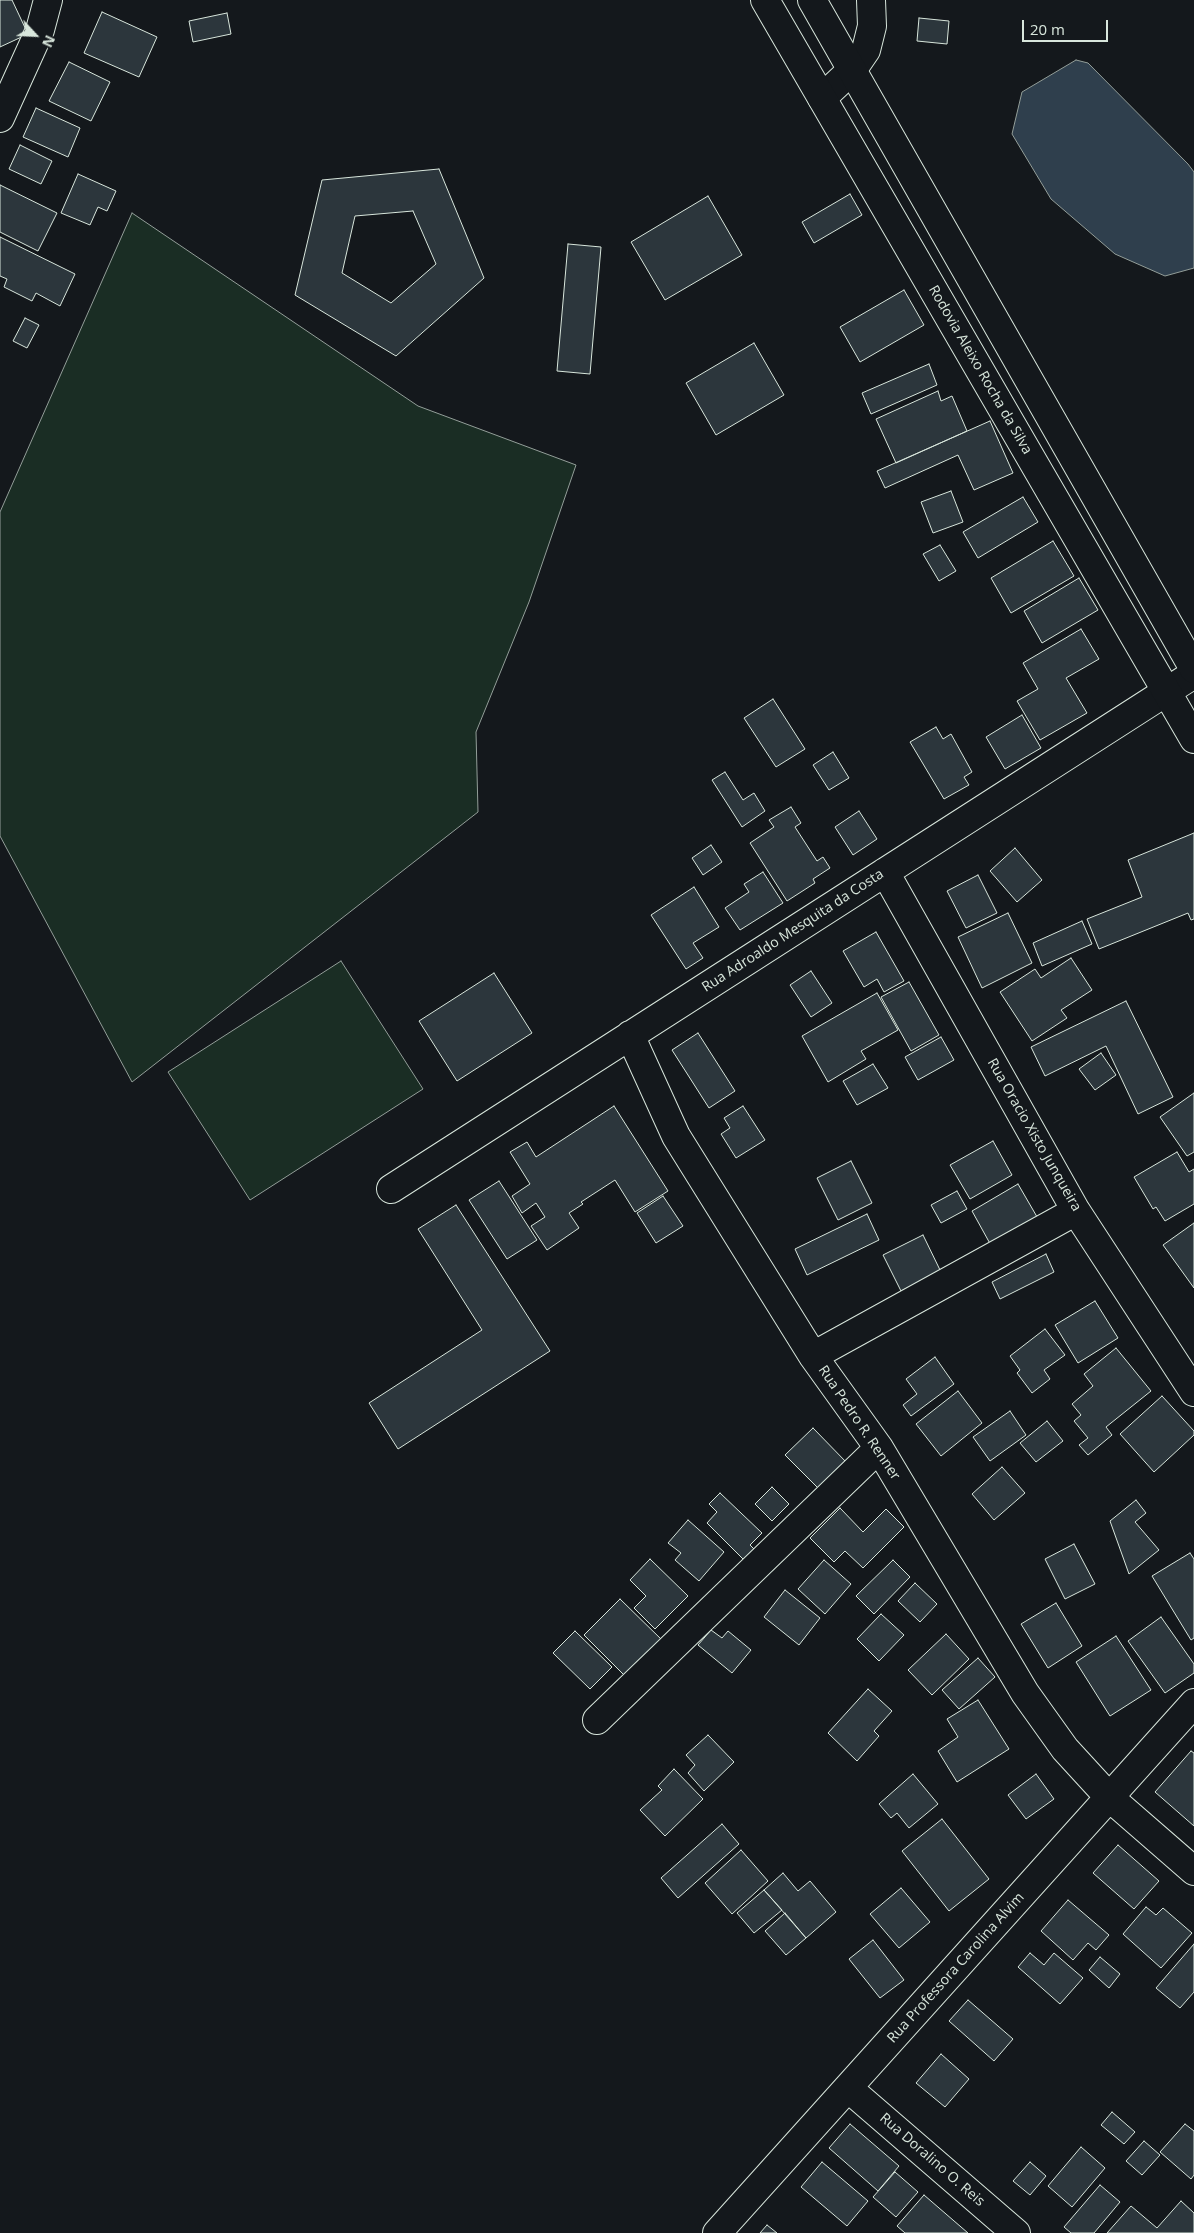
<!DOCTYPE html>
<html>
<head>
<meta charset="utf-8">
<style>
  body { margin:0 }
  #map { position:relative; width:1194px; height:2233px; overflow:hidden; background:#14181c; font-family:"Open Sans",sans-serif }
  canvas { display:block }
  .north { position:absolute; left:10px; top:10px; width:50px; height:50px; -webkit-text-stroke:4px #14181c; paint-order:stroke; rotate:115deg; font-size:14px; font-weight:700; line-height:20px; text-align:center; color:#d8e6dc }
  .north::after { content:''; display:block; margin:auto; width:18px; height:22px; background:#d8e6dc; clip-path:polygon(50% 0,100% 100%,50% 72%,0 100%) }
  .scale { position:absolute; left:1022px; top:20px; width:86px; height:22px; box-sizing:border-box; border:2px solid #d8e6dc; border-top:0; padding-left:6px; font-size:15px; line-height:18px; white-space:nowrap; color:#d8e6dc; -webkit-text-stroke:4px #14181c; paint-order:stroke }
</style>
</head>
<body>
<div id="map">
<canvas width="1194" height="2233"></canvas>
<div class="north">N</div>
<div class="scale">20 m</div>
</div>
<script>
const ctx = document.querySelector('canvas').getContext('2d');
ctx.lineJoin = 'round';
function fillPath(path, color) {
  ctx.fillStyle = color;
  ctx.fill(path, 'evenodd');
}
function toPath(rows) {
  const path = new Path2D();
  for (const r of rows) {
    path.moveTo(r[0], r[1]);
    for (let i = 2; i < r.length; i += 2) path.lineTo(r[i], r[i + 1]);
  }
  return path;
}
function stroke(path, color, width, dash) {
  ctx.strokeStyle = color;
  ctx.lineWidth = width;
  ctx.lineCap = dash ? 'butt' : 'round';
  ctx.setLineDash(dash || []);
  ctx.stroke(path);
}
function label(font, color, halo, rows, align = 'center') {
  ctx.font = font + ' "Open Sans",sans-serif';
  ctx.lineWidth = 4;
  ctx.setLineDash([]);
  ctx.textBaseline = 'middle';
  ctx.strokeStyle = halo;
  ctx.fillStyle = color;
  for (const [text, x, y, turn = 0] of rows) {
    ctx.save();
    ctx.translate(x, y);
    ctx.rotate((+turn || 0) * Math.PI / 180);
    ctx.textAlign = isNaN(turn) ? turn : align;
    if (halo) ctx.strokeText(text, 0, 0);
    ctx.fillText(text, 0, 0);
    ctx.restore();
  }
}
const green = toPath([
  [132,213,418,406,576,465,529,602,476,732,478,812,132,1082,0,836,0,512,132,213],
  [341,961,423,1089,250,1200,168,1072,341,961]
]);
fillPath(green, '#1a2d24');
stroke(green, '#939e99', 1);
const water = toPath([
  [1076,60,1088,63,1188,164,1194,172,1194,268,1165,276,1115,254,1051,199,1012,134,1022,92,1076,60]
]);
fillPath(water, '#2f3f4d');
stroke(water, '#939e99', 1);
const building = toPath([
  [0,0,12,0,28,34,0,47,0,0],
  [102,12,157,37,139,77,84,53,102,12],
  [227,13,231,34,193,42,189,21,227,13],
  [919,18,949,21,947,44,917,41,919,18],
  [69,62,110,82,91,121,49,101,69,62],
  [36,108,80,128,68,157,23,137,36,108],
  [20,145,52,161,41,184,9,169,20,145],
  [439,169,484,278,396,356,295,295,322,180,439,169],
  [413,211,436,264,391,303,342,273,355,216,413,211],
  [78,174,116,191,107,211,98,207,90,225,61,213,78,174],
  [0,185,57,213,38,251,0,232,0,185],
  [850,194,862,215,814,243,802,222,850,194],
  [708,196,742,255,665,300,631,242,708,196],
  [0,237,75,274,60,306,36,293,32,301,4,287,7,279,0,276,0,237],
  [568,244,601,247,590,374,557,371,568,244],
  [904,290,924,325,860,362,840,327,904,290],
  [25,318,39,325,27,348,13,341,25,318],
  [754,343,784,395,716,435,686,383,754,343],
  [929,364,937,385,871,414,862,393,929,364],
  [938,391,941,401,952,396,967,431,896,463,876,419,938,391],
  [990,421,1013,473,974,490,958,455,885,488,877,471,990,421],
  [951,491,963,522,933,533,921,502,951,491],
  [1023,497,1038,522,978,558,963,532,1023,497],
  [1053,541,1074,576,1011,613,991,578,1053,541],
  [940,545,956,571,939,581,923,554,940,545],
  [1079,578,1098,610,1042,643,1024,611,1079,578],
  [1081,629,1099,659,1066,678,1087,713,1040,740,1017,701,1038,689,1023,663,1081,629],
  [773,699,805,749,776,767,744,718,773,699],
  [1022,715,1041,748,1005,769,986,737,1022,715],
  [936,727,943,739,951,734,972,772,964,777,969,785,944,799,910,742,936,727],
  [833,752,849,778,829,790,813,765,833,752],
  [725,772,743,800,754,793,765,811,742,827,712,780,725,772],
  [791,807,801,823,795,827,817,861,823,857,830,868,813,879,815,883,787,901,750,843,774,827,769,820,791,807],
  [859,811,877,839,853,855,835,827,859,811],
  [1194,833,1194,919,1191,920,1188,913,1099,949,1087,919,1142,897,1128,860,1194,833],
  [711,845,722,862,703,875,692,858,711,845],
  [1015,848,1042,880,1017,902,990,871,1015,848],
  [763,872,783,903,740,930,725,908,749,892,744,884,763,872],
  [978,875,997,913,966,928,947,891,978,875],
  [694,887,719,927,693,943,703,958,686,969,651,915,694,887],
  [1008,913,1032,963,982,988,958,937,1008,913],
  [1082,921,1092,944,1042,966,1033,943,1082,921],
  [876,932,904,981,884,992,877,979,864,987,843,951,876,932],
  [1071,958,1092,990,1061,1010,1067,1018,1032,1041,1000,992,1035,969,1041,978,1071,958],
  [811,971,832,1003,811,1017,790,985,811,971],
  [494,973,532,1033,457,1081,419,1021,494,973],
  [909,982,939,1035,911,1051,881,997,909,982],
  [877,993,898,1030,861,1051,866,1059,828,1082,802,1036,877,993],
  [1126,1001,1173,1097,1138,1114,1106,1046,1045,1076,1031,1047,1126,1001],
  [698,1033,735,1091,709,1108,672,1050,698,1033],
  [941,1037,954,1060,918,1080,905,1057,941,1037],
  [1101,1053,1116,1075,1095,1090,1079,1069,1101,1053],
  [873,1064,888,1088,857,1105,843,1081,873,1064],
  [1194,1093,1194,1152,1187,1156,1160,1117,1194,1093],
  [614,1106,668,1191,635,1212,615,1180,581,1202,583,1204,569,1213,579,1228,547,1250,531,1226,545,1217,536,1203,522,1213,512,1196,530,1184,510,1152,527,1142,536,1157,614,1106],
  [743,1106,765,1140,736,1158,721,1134,730,1128,724,1118,743,1106],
  [993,1141,1012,1175,970,1199,950,1165,993,1141],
  [1177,1152,1189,1172,1194,1169,1194,1204,1165,1221,1156,1207,1153,1209,1134,1177,1177,1152],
  [851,1161,872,1203,838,1220,817,1178,851,1161],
  [499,1181,537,1240,507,1259,469,1200,499,1181],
  [1018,1184,1040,1222,993,1249,972,1211,1018,1184],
  [957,1191,967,1209,941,1223,931,1205,957,1191],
  [663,1196,683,1226,656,1243,637,1213,663,1196],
  [456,1205,550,1351,398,1449,369,1403,482,1330,418,1229,456,1205],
  [867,1214,879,1240,807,1275,795,1249,867,1214],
  [1194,1223,1194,1288,1163,1245,1194,1223],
  [923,1235,941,1272,901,1291,883,1255,923,1235],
  [1046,1254,1054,1272,1000,1299,992,1282,1046,1254],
  [1095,1301,1118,1338,1078,1363,1055,1325,1095,1301],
  [1045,1329,1065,1355,1044,1370,1050,1379,1032,1393,1017,1373,1020,1370,1010,1356,1045,1329],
  [1116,1348,1151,1391,1106,1427,1112,1435,1088,1455,1079,1445,1088,1438,1074,1421,1081,1415,1072,1404,1093,1386,1084,1374,1116,1348],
  [935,1357,954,1384,911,1416,903,1405,917,1394,906,1379,935,1357],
  [958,1391,982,1423,941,1456,916,1424,958,1391],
  [1162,1396,1194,1431,1194,1435,1154,1472,1120,1434,1162,1396],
  [1010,1411,1026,1435,990,1461,973,1437,1010,1411],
  [1047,1421,1063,1441,1036,1462,1020,1443,1047,1421],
  [813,1428,847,1463,820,1490,785,1455,813,1428],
  [1002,1467,1025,1493,994,1520,972,1494,1002,1467],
  [772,1487,789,1504,772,1521,755,1504,772,1487],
  [720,1493,762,1533,750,1545,756,1551,746,1562,707,1523,717,1512,709,1504,720,1493],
  [1136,1500,1146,1513,1135,1522,1159,1550,1129,1574,1110,1521,1136,1500],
  [840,1508,863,1532,886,1509,904,1527,863,1568,845,1551,834,1562,810,1538,840,1508],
  [688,1520,724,1552,699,1581,675,1560,681,1553,668,1543,688,1520],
  [1074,1544,1095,1584,1065,1599,1045,1559,1074,1544],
  [1190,1553,1194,1559,1194,1638,1191,1640,1152,1576,1190,1553],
  [650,1559,688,1596,655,1629,634,1608,646,1596,630,1580,650,1559],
  [824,1560,851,1584,825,1614,798,1589,824,1560],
  [893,1560,910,1577,874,1614,856,1596,893,1560],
  [915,1583,937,1604,920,1622,898,1601,915,1583],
  [785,1590,820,1618,799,1645,764,1617,785,1590],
  [620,1599,662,1640,626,1677,584,1635,620,1599],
  [1056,1603,1082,1646,1048,1668,1021,1624,1056,1603],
  [881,1614,904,1635,879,1661,857,1639,881,1614],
  [1161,1617,1194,1664,1194,1673,1165,1693,1128,1641,1161,1617],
  [711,1630,722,1638,728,1631,751,1650,732,1673,698,1645,711,1630],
  [575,1631,612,1667,590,1689,553,1653,575,1631],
  [946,1634,969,1659,932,1695,908,1670,946,1634],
  [1116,1636,1151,1690,1110,1716,1076,1662,1116,1636],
  [978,1658,995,1677,959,1709,942,1690,978,1658],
  [868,1689,892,1711,874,1731,879,1736,857,1761,828,1733,868,1689],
  [978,1700,1009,1749,957,1782,938,1751,958,1737,947,1719,978,1700],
  [708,1735,734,1762,704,1791,688,1773,695,1765,686,1755,708,1735],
  [1191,1751,1194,1753,1194,1826,1155,1792,1191,1751],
  [674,1769,703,1799,665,1836,640,1810,662,1790,658,1786,674,1769],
  [913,1774,938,1804,909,1828,897,1813,891,1818,879,1804,913,1774],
  [1036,1774,1054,1799,1026,1819,1008,1795,1036,1774],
  [942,1819,989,1879,949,1911,902,1851,942,1819],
  [722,1824,739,1844,678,1898,661,1878,722,1824],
  [1118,1845,1159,1881,1134,1909,1093,1873,1118,1845],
  [741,1850,768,1881,732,1914,705,1883,741,1850],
  [783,1873,798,1891,810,1881,836,1912,806,1938,764,1890,783,1873],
  [901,1888,930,1922,899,1948,870,1914,901,1888],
  [764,1890,782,1910,754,1933,737,1913,764,1890],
  [1068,1900,1109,1935,1096,1950,1088,1943,1073,1960,1041,1931,1068,1900],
  [1146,1907,1156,1915,1163,1908,1192,1933,1161,1968,1123,1934,1146,1907],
  [785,1913,806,1938,786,1955,765,1931,785,1913],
  [873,1940,904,1980,880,1998,849,1959,873,1940],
  [1194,1944,1194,1992,1180,2008,1156,1988,1194,1944],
  [1030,1953,1044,1965,1054,1953,1083,1978,1060,2004,1018,1967,1030,1953],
  [1100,1957,1120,1974,1109,1988,1089,1970,1100,1957],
  [968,2000,1013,2039,994,2061,949,2021,968,2000],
  [941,2054,969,2079,945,2107,916,2083,941,2054],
  [1112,2112,1135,2132,1124,2144,1101,2125,1112,2112],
  [850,2124,899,2166,878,2191,829,2148,850,2124],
  [1185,2124,1194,2131,1194,2175,1191,2179,1160,2152,1185,2124],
  [1144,2141,1160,2155,1142,2175,1126,2161,1144,2141],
  [1081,2147,1105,2168,1072,2207,1048,2186,1081,2147],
  [822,2162,868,2201,847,2226,801,2187,822,2162],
  [1030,2162,1046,2176,1030,2195,1013,2181,1030,2162],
  [895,2172,918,2192,896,2217,873,2197,895,2172],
  [1100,2185,1120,2202,1094,2233,1071,2233,1064,2227,1100,2185],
  [924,2195,968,2233,905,2233,897,2226,924,2195],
  [1181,2201,1194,2213,1194,2233,1107,2233,1131,2206,1157,2228,1181,2201],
  [767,2225,777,2233,760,2233,767,2225]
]);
fillPath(building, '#2c363c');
stroke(building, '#d8e6dc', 1);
const minor = toPath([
  [822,98,853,69,866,50,872,26,871,0],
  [0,118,40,30,48,0],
  [885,872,1076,1211,1194,1392],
  [630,1035,676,1136,813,1356,879,1448,1025,1693,1065,1749,1109,1797,1194,1871],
  [391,1189,1194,674],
  [813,1356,1076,1211],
  [597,1720,879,1448],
  [848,2088,1016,2233],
  [717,2233,1194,1703]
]);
const major = toPath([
  [765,0,1194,739],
  [812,0,1194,669]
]);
stroke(minor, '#d8e6dc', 30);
stroke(major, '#d8e6dc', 30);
stroke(minor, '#14181c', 28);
stroke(major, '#14181c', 28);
label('14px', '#d8e6dc', '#14181c', [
  ["Rodovia Aleixo Rocha da Silva",980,370,60],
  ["Rua Adroaldo Mesquita da Costa",793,931,-33],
  ["Rua Oracio Xisto Junqueira",1034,1135,60],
  ["Rua Pedro R. Renner",859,1423,56],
  ["Rua Professora Carolina Alvim",956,1968,-48],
  ["Rua Doralino O. Reis",932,2160,41]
]);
</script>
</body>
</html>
